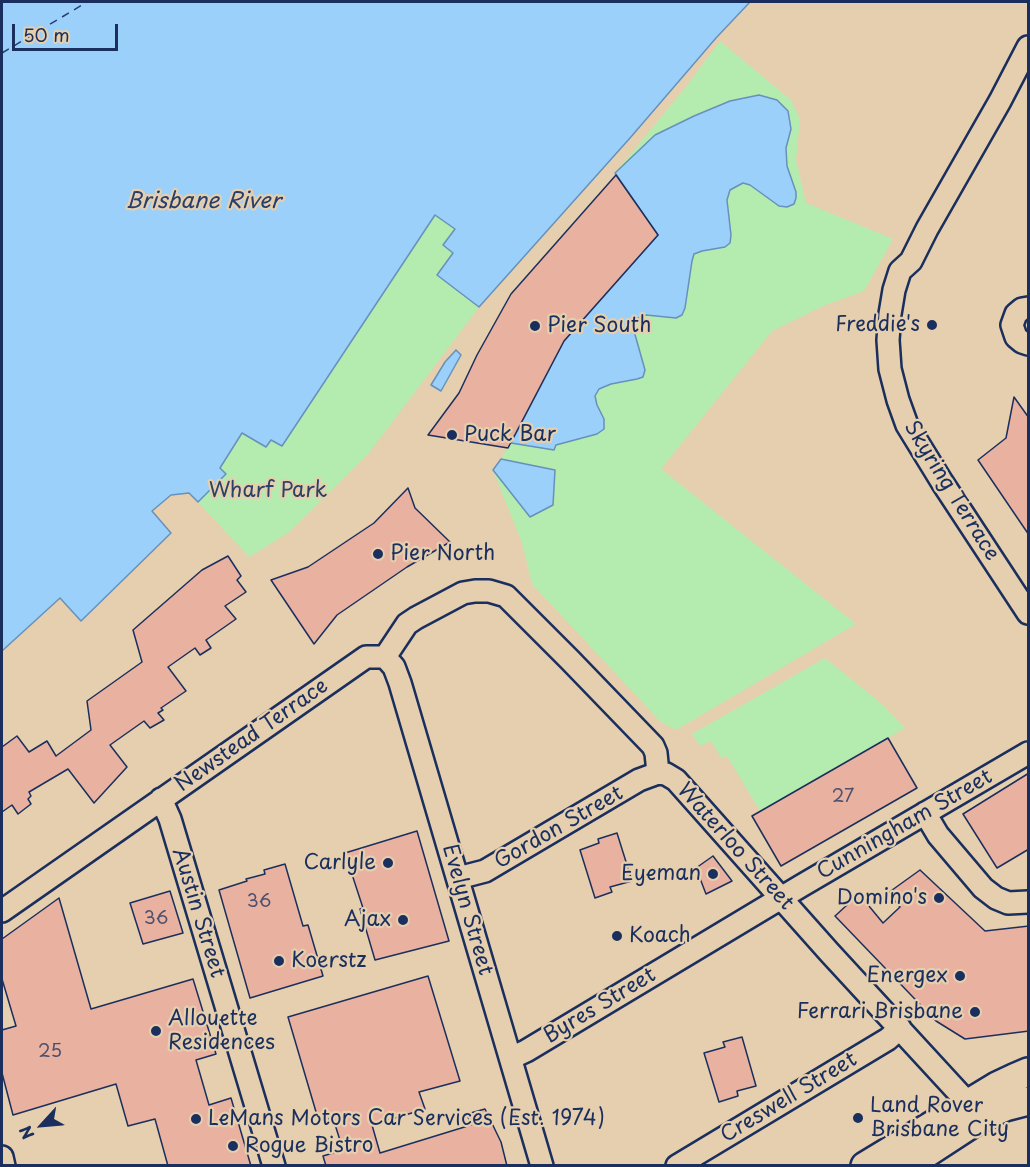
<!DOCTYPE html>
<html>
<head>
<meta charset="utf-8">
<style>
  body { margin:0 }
  #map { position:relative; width:1030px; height:1167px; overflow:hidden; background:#e5cfae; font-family:"Playpen Sans",sans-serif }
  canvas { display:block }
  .frame { position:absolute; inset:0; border:3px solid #1b2f5e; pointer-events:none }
  .north { position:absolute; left:12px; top:1095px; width:60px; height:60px; -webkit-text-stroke:4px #e5cfae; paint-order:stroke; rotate:244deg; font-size:16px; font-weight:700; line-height:24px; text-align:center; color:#1b2f5e }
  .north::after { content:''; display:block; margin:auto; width:21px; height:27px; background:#1b2f5e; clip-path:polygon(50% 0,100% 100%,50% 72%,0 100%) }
  .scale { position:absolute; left:12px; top:24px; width:106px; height:27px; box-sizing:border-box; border:3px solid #1b2f5e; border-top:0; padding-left:8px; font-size:18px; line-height:21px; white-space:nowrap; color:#1b2f5e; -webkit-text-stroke:4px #e5cfae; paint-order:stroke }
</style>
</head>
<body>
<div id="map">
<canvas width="1030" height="1167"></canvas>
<div class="frame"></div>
<div class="north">N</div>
<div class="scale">50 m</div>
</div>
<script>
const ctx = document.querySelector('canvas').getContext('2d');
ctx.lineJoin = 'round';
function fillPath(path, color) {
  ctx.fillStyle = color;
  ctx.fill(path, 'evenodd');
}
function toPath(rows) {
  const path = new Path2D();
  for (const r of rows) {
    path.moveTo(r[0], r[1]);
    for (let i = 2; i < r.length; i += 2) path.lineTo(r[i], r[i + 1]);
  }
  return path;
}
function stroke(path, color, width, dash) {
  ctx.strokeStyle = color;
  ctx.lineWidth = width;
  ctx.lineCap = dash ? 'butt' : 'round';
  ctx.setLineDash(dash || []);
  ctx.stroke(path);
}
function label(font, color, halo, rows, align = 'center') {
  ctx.font = font + ' "Playpen Sans",sans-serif';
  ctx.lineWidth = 4.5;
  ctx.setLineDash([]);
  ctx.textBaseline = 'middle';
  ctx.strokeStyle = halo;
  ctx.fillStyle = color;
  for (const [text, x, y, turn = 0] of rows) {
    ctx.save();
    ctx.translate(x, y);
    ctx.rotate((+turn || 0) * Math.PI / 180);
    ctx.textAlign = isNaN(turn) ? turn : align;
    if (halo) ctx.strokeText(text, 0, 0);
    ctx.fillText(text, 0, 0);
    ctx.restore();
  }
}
fillPath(toPath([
  [720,41,791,100,800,119,796,160,806,203,893,239,864,291,823,306,772,331,661,469,856,624,676,730,661,722,532,584,522,543,493,470,512,442,564,341,658,235,615,173,685,88],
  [435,215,455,229,453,252,437,275,479,307,369,453,288,533,249,557,198,502,225,474,219,468,242,433,266,447,271,440,282,446],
  [825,658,883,705,905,728,760,811,727,756,721,758,711,741,700,746,692,734]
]), '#b4ecaf');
const water = toPath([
  [2,2,750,2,716,38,630,138,479,307,437,275,453,253,443,245,455,229,435,215,282,446,271,440,266,447,242,433,220,468,226,474,198,502,189,493,171,495,152,511,171,533,81,621,60,598,2,651,2,2],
  [759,95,777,100,788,111,791,129,786,148,787,166,796,192,796,198,794,204,787,207,779,206,750,185,743,183,730,190,727,200,731,235,730,243,725,247,702,251,694,254,692,261,685,308,682,315,676,318,646,315,638,318,634,324,634,331,645,370,643,377,637,379,611,384,599,389,595,396,597,405,604,419,604,429,597,434,556,445,554,450,511,443,564,341,658,235,615,173,655,135,694,116,730,101,759,95],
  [456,350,461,355,441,391,431,385,445,362,456,350],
  [501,459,555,470,553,505,530,517,493,470,501,459]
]);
fillPath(water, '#9ad0f9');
stroke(water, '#6790bb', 1.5);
stroke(toPath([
  [2,53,87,2]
]), '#283f6e', 1.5, [8, 6]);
const building = toPath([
  [616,175,658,235,564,341,508,448,428,435,459,393,477,355,511,294,616,175],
  [1014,397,1029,418,1029,535,978,460,1006,438,1014,397],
  [408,488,415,508,450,542,407,567,337,615,314,644,271,580,308,567,374,523,408,488],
  [228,556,241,576,237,580,246,592,225,606,236,619,206,640,211,648,200,655,195,648,168,667,186,691,161,708,163,710,158,713,164,720,150,728,144,721,110,745,127,767,94,803,68,769,29,792,31,796,28,799,31,804,18,814,12,805,2,812,2,747,17,736,29,752,47,741,56,756,91,730,87,701,142,662,133,630,202,570,228,556],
  [888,738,917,788,781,866,752,816,888,738],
  [1029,773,1029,849,997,868,963,814,1029,773],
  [417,831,449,941,375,960,360,909,363,908,345,853,417,831],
  [617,833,632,881,610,887,612,892,595,898,580,850,599,843,598,839,617,833],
  [713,856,732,881,706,894,696,868,713,856],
  [285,864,303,926,308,925,323,976,250,998,219,890,247,881,246,879,265,874,264,870,285,864],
  [920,870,985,931,1029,926,1029,1031,965,1039,936,1021,835,916,859,894,883,923,900,907,888,893,920,870],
  [170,891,183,933,143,944,130,903,170,891],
  [59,898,91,1009,193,979,216,1054,196,1060,209,1105,231,1098,251,1166,168,1166,155,1119,128,1126,116,1084,13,1115,2,1073,2,1030,16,1026,2,979,2,939,59,898],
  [428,976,460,1081,419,1092,425,1109,372,1125,380,1153,471,1125,467,1114,485,1109,501,1142,507,1166,326,1166,323,1156,343,1150,333,1118,319,1122,288,1017,428,976],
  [742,1037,756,1086,737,1091,738,1096,719,1102,704,1053,725,1047,723,1042,742,1037]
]);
fillPath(building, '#e9b1a0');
stroke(building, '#1b2f5e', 1.5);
const minor = toPath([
  [1028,47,1000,101,927,229,911,261,900,271,894,290,890,314,888,340,890,369,898,400,907,425,942,482,1028,613],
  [1028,308,1022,309,1016,314,1012,325,1016,337,1022,342,1028,344],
  [385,657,394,667,400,683,542,1166],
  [385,657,407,624,416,618,463,593,475,591,489,591,506,596,570,660,653,746,656,753,658,773],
  [658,773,666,774,676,780,829,952,968,1103],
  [161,799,170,819,274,1166],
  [925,813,938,835,983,888,996,898,1008,903,1028,902],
  [458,878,485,871,639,780,658,773],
  [2,911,366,657,385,657],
  [511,1058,526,1051,801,886,1028,753],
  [2,1157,4,1166],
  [677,1166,888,1039,900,1028]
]);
const major = toPath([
  [865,1166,997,1086,1014,1078,1028,1072],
  [907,1166,982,1117,1005,1107,1028,1101]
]);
stroke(minor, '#1b2f5e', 26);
stroke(major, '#1b2f5e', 32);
stroke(minor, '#e5cfae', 21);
stroke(major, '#e5cfae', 27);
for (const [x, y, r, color] of [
  [932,325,6,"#1b2f5e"],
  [535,326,6,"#1b2f5e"],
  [452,435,6,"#1b2f5e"],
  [378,554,6,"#1b2f5e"],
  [388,863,6,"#1b2f5e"],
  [713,874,6,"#1b2f5e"],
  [939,898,6,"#1b2f5e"],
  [403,920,6,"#1b2f5e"],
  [617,936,6,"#1b2f5e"],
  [279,961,6,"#1b2f5e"],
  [960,976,6,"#1b2f5e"],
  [975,1012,6,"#1b2f5e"],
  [156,1031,6,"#1b2f5e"],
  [858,1118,6,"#1b2f5e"],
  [196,1119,6,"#1b2f5e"],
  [233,1146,6,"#1b2f5e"]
]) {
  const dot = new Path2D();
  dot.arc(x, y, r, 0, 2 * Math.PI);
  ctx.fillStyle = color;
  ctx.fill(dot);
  stroke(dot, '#e5cfae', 2);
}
label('18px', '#4e506e', null, [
  ["27",843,797],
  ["36",259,902],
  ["36",156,919],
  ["25",50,1052]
]);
label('21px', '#1b2f5e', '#e5cfae', [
  ["Freddie's",920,325,"right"],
  ["Pier South",547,326],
  ["Puck Bar",464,435],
  ["Pier North",390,554],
  ["Carlyle",376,863,"right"],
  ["Eyeman",701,874,"right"],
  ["Domino's",927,898,"right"],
  ["Ajax",391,920,"right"],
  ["Koach",629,936],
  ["Koerstz",291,961],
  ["Energex",948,976,"right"],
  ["Ferrari Brisbane",963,1012,"right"],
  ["Allouette",168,1019],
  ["Residences",168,1043],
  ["Land Rover",870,1106],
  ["Brisbane City",870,1130],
  ["LeMans Motors Car Services (Est. 1974)",208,1119],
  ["Rogue Bistro",245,1146]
], 'left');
label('21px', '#2a4266', '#e5cfae', [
  ["Wharf Park",268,491]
]);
label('21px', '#1b2f5e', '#e5cfae', [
  ["Skyring Terrace",951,491,58],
  ["Newstead Terrace",252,736,-35],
  ["Cunningham Street",905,825,-30],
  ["Gordon Street",559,828,-30],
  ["Waterloo Street",735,847,48],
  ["Evelyn Street",467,910,74],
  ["Austin Street",198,913,73],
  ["Byres Street",600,1006,-31],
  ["Creswell Street",789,1098,-31]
]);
label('italic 22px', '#283f6e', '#e5cfae', [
  ["Brisbane River",203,202]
]);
</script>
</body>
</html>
